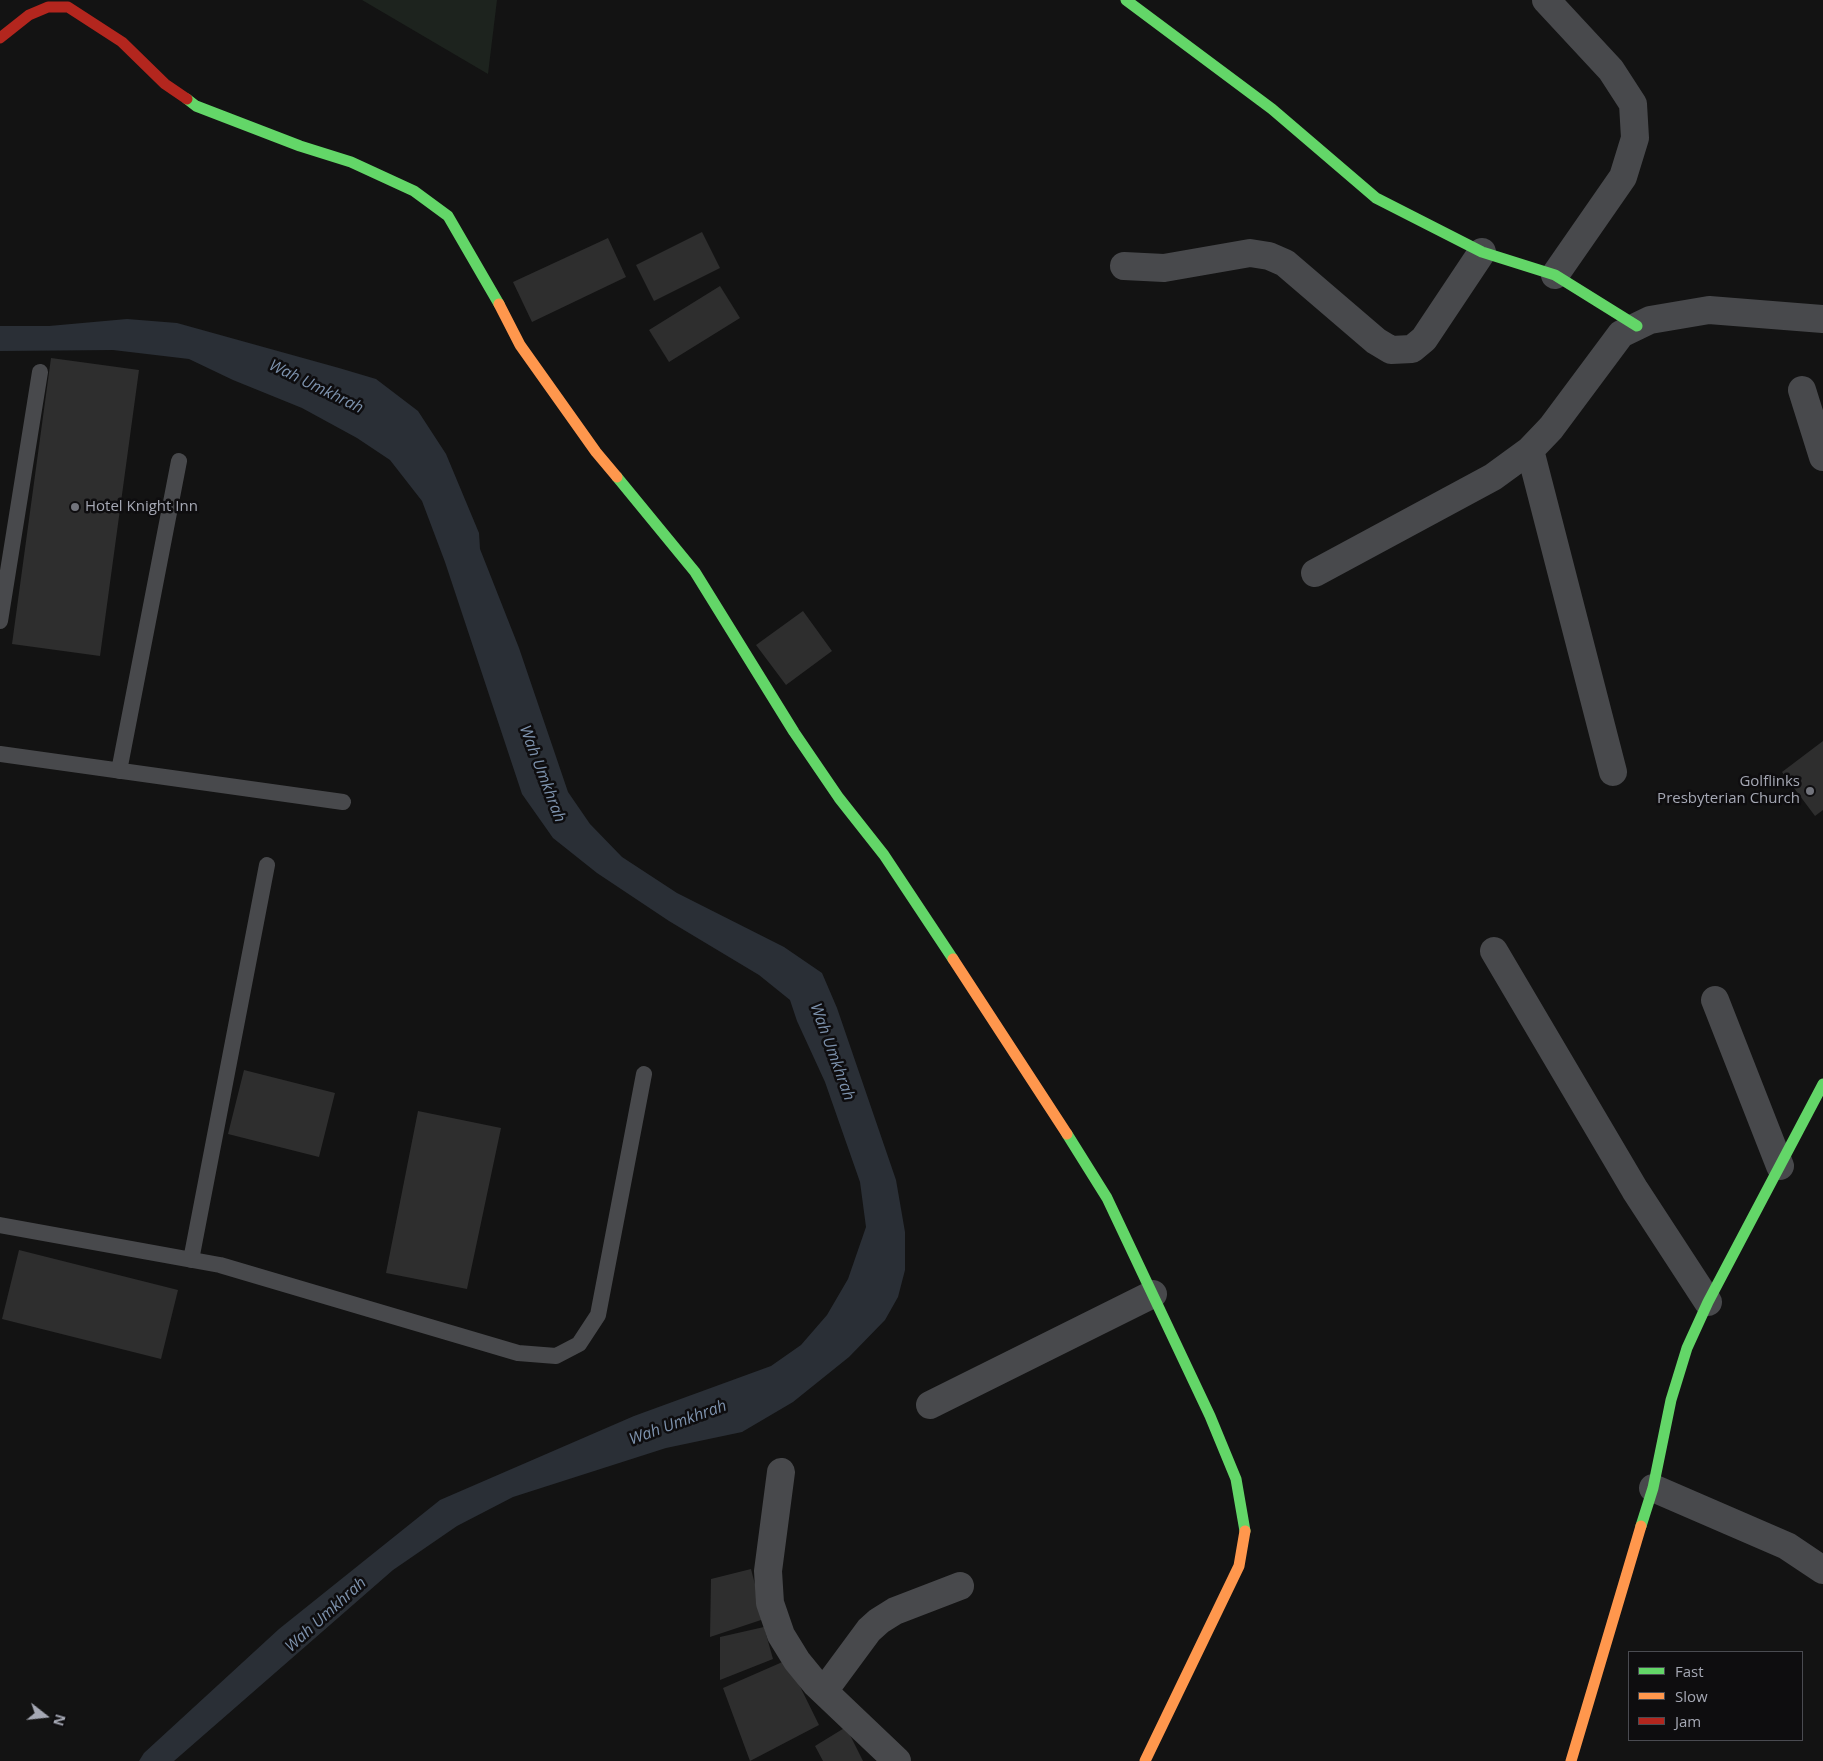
<!DOCTYPE html>
<html>
<head>
<meta charset="utf-8">
<style>
  body { margin:0 }
  #map { position:relative; width:1823px; height:1761px; overflow:hidden; background:#131313; font-family:"Open Sans",sans-serif }
  canvas { display:block }
  .legend { position:absolute; left:1628px; top:1651px; width:175px; height:90px; box-sizing:border-box; background:#0e0d0f; border:1px solid #4a4b51; margin:0; padding:6px 9px; list-style:none; font-size:15px; color:#a5a8b4 }
  .legend li { display:flex; align-items:center; gap:10px; height:25px }
  .legend b { width:25px; border:1px solid #4a4b51 }
  .north { position:absolute; left:20px; top:1691px; width:50px; height:50px; -webkit-text-stroke:4px #0e0d0f; paint-order:stroke; rotate:106deg; font-size:14px; font-weight:700; line-height:20px; text-align:center; color:#a5a8b4 }
  .north::after { content:''; display:block; margin:auto; width:18px; height:22px; background:#a5a8b4; clip-path:polygon(50% 0,100% 100%,50% 72%,0 100%) }
</style>
</head>
<body>
<div id="map">
<canvas width="1823" height="1761"></canvas>
<ul class="legend">
<li><b style="height:6px;background:#63d668"></b>Fast</li>
<li><b style="height:6px;background:#ff974d"></b>Slow</li>
<li><b style="height:6px;background:#b3261e"></b>Jam</li>
</ul>
<div class="north">N</div>
</div>
<script>
const ctx = document.querySelector('canvas').getContext('2d');
ctx.lineJoin = 'round';
function fillPath(path, color) {
  ctx.fillStyle = color;
  ctx.fill(path, 'evenodd');
}
function toPath(rows) {
  const path = new Path2D();
  for (const r of rows) {
    path.moveTo(r[0], r[1]);
    for (let i = 2; i < r.length; i += 2) path.lineTo(r[i], r[i + 1]);
  }
  return path;
}
function stroke(path, color, width, dash) {
  ctx.strokeStyle = color;
  ctx.lineWidth = width;
  ctx.lineCap = dash ? 'butt' : 'round';
  ctx.setLineDash(dash || []);
  ctx.stroke(path);
}
function label(font, color, halo, rows, align = 'center') {
  ctx.font = font + ' "Open Sans",sans-serif';
  ctx.lineWidth = 5;
  ctx.setLineDash([]);
  ctx.textBaseline = 'middle';
  ctx.strokeStyle = halo;
  ctx.fillStyle = color;
  for (const [text, x, y, turn = 0] of rows) {
    ctx.save();
    ctx.translate(x, y);
    ctx.rotate((+turn || 0) * Math.PI / 180);
    ctx.textAlign = isNaN(turn) ? turn : align;
    if (halo) ctx.strokeText(text, 0, 0);
    ctx.fillText(text, 0, 0);
    ctx.restore();
  }
}
fillPath(toPath([
  [362,0,497,0,488,74]
]), '#1d231e');
fillPath(toPath([
  [127,319,177,323,339,368,376,379,418,411,446,454,479,533,480,549,519,648,568,792,590,824,622,857,677,893,784,947,822,973,837,1008,896,1180,905,1232,905,1270,898,1297,885,1320,849,1357,793,1402,742,1432,666,1448,513,1497,457,1526,393,1570,174,1761,139,1761,144,1753,279,1629,440,1500,634,1416,771,1366,801,1345,827,1315,848,1279,866,1227,860,1182,825,1082,797,1021,790,1000,759,975,669,921,597,873,553,838,522,794,445,562,422,501,390,460,357,438,302,408,233,380,189,359,113,350,0,351,0,326,49,326]
]), '#2a2f36');
fillPath(toPath([
  [702,232,720,268,654,301,636,265],
  [608,238,626,277,532,322,513,282],
  [720,286,740,318,669,362,649,330],
  [51,358,139,370,100,656,12,644],
  [803,611,832,651,786,685,756,645],
  [1823,741,1823,810,1815,816,1782,772],
  [244,1070,335,1093,319,1157,228,1134],
  [418,1111,501,1128,467,1289,386,1273],
  [19,1250,178,1290,161,1359,2,1319],
  [751,1569,764,1619,710,1637,711,1579],
  [764,1627,773,1659,720,1680,720,1637],
  [787,1660,819,1725,750,1761,723,1688],
  [846,1727,863,1761,823,1761,815,1746]
]), '#2e2e2e');
stroke(toPath([
  [0,621,40,372],
  [0,754,343,802],
  [119,771,179,461],
  [0,1225,220,1265,518,1353,556,1356,579,1344,598,1315,644,1074],
  [191,1260,267,865]
]), '#48494c', 16);
stroke(toPath([
  [1546,0,1611,70,1633,104,1635,138,1623,177,1555,275],
  [1124,266,1164,268,1250,253,1269,256,1285,263,1376,341,1391,350,1412,349,1424,339,1482,252],
  [1802,390,1823,457],
  [1530,450,1613,772],
  [1315,573,1493,477,1530,450,1551,428,1621,334,1650,320,1709,310,1823,319],
  [1494,951,1635,1190,1708,1302],
  [1715,1000,1780,1166],
  [930,1405,1153,1294],
  [781,1472,768,1571,770,1603,781,1635,797,1661,815,1683,897,1761],
  [1653,1488,1787,1546,1823,1570],
  [824,1691,869,1630,879,1621,895,1611,960,1586]
]), '#48494c', 28);
stroke(toPath([
  [1126,0,1272,109,1376,198,1482,252,1555,275,1637,326],
  [187,99,196,106,300,146,351,162,414,191,448,216,499,304],
  [617,477,695,572,794,732,839,798,884,855,953,959],
  [1067,1134,1107,1198,1210,1416,1236,1479,1245,1531],
  [1641,1526,1653,1488,1671,1400,1687,1348,1708,1302,1823,1084]
]), '#63d668', 11);
stroke(toPath([
  [499,304,520,345,596,452,617,477],
  [953,959,1067,1134],
  [1145,1761,1239,1566,1245,1531],
  [1571,1761,1641,1526]
]), '#ff974d', 11);
stroke(toPath([
  [0,38,29,15,48,7,68,7,122,42,165,84,187,99]
]), '#b3261e', 11);
for (const [x, y, r, color] of [
  [75,507,5,"#72747c"],
  [1810,791,5,"#72747c"]
]) {
  const dot = new Path2D();
  dot.arc(x, y, r, 0, 2 * Math.PI);
  ctx.fillStyle = color;
  ctx.fill(dot);
  stroke(dot, '#0e0d0f', 2);
}
label('15px', '#a5a8b4', '#0e0d0f', [
  ["Hotel Knight Inn",85,507],
  ["Golflinks",1800,782,"right"],
  ["Presbyterian Church",1800,799,"right"]
], 'left');
label('italic 16px', '#7d92ad', '#0e0d0f', [
  ["Wah Umkhrah",316,387,26],
  ["Wah Umkhrah",542,774,69],
  ["Wah Umkhrah",832,1052,70],
  ["Wah Umkhrah",678,1423,-20],
  ["Wah Umkhrah",326,1615,-42]
]);
</script>
</body>
</html>
